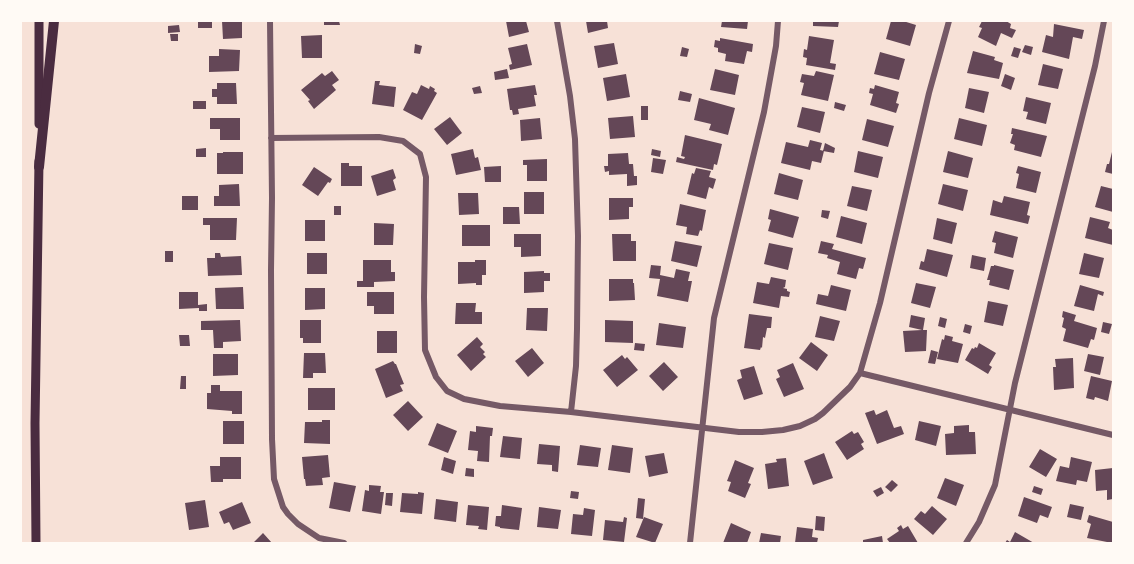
<!DOCTYPE html>
<html>
<head>
<meta charset="utf-8">
<style>
  body { margin:0 }
  #map { position:relative; width:1134px; height:564px; overflow:hidden; background:#f7e1d7; font-family:"Roboto Condensed",sans-serif }
  canvas { display:block }
  .frame { position:absolute; inset:0; border:22px solid #fffaf5; pointer-events:none }
</style>
</head>
<body>
<div id="map">
<canvas width="1134" height="564"></canvas>
<div class="frame"></div>
</div>
<script>
const ctx = document.querySelector('canvas').getContext('2d');
ctx.lineJoin = 'round';
function fillPath(path, color) {
  ctx.fillStyle = color;
  ctx.fill(path, 'evenodd');
}
function toPath(rows) {
  const path = new Path2D();
  for (const r of rows) {
    path.moveTo(r[0], r[1]);
    for (let i = 2; i < r.length; i += 2) path.lineTo(r[i], r[i + 1]);
  }
  return path;
}
function stroke(path, color, width, dash) {
  ctx.strokeStyle = color;
  ctx.lineWidth = width;
  ctx.lineCap = dash ? 'butt' : 'round';
  ctx.setLineDash(dash || []);
  ctx.stroke(path);
}
fillPath(toPath([
  [198,21,212,21,212,28,198,28],
  [222,21,242,21,242,38,223,39],
  [324,21,339,21,340,25,324,25],
  [506,21,526,21,529,32,509,37],
  [586,21,607,21,608,28,588,33],
  [722,21,748,21,747,29,721,27],
  [813,21,839,21,838,27,813,26],
  [891,21,903,21,916,25,910,46,886,39],
  [982,21,1006,21,1011,24,1010,28,1016,30,1012,38,1001,33,996,46,978,37,982,28,979,27],
  [1054,24,1084,30,1082,39,1073,37,1069,59,1042,52,1046,35,1053,37],
  [179,25,180,32,168,33,168,26],
  [170,34,178,34,178,41,171,41],
  [322,35,322,58,302,58,301,36],
  [809,36,834,40,830,63,836,64,835,70,806,65,807,58,803,57,804,49,807,50],
  [720,38,753,44,752,52,747,51,744,64,725,61,726,54,718,52,718,48,714,47,715,40,720,41],
  [614,43,618,64,598,68,594,46],
  [415,44,422,46,420,54,414,53],
  [527,44,532,65,510,70,509,65,512,64,508,48],
  [1025,45,1033,47,1031,55,1022,52],
  [682,47,689,49,687,57,680,56],
  [1014,47,1021,49,1018,58,1011,56],
  [219,49,240,50,239,71,209,72,209,56,219,56],
  [973,51,995,57,994,60,1003,63,999,79,967,73],
  [880,52,905,59,899,80,874,74],
  [1043,64,1063,69,1058,89,1038,85],
  [507,69,509,78,495,80,494,72],
  [715,69,739,75,735,95,710,90],
  [332,71,339,80,332,85,336,90,314,109,308,101,310,100,301,90,322,73,325,76],
  [816,71,834,75,828,101,801,95,804,83,800,82,802,74,814,76],
  [626,74,630,97,607,101,603,78],
  [1005,74,1015,78,1011,90,1001,86],
  [375,81,380,81,379,85,396,87,394,107,372,104],
  [217,83,236,83,237,104,217,104,217,97,212,97,212,89,217,89],
  [421,85,429,89,430,86,435,89,434,91,437,93,422,120,403,110,412,92,417,94],
  [535,85,537,95,534,95,536,106,518,109,519,114,513,115,512,110,510,110,507,89],
  [875,85,899,92,896,103,899,104,896,113,870,105,873,94,869,93,870,88,874,89],
  [480,86,482,93,474,94,472,88],
  [969,88,989,92,984,113,965,108],
  [680,91,692,94,690,102,678,100],
  [1026,97,1051,103,1046,124,1026,119,1028,112,1023,111],
  [699,98,735,108,728,135,709,130,711,124,694,120],
  [193,101,206,101,206,109,193,109],
  [835,102,846,105,844,111,834,108],
  [641,106,648,106,648,120,641,120],
  [802,107,825,112,820,133,797,127],
  [633,116,635,137,610,139,608,118],
  [450,117,462,133,447,145,434,129],
  [210,118,240,118,240,140,220,140,220,129,210,129],
  [540,118,542,139,521,141,520,120],
  [959,118,987,125,982,146,954,139],
  [867,119,894,126,888,147,862,140],
  [1012,128,1047,136,1041,157,1014,150,1015,145,1010,143,1013,134,1011,134],
  [685,135,722,144,717,165,714,164,713,170,676,162,677,157,684,159,685,157,681,156],
  [810,140,822,143,820,150,824,151,821,163,812,161,810,170,781,163,786,142,808,147],
  [825,143,835,148,834,153,823,151],
  [206,148,206,157,196,157,196,149],
  [473,149,475,158,478,157,481,170,456,175,451,154],
  [652,149,661,151,660,157,651,155],
  [858,151,883,157,878,178,854,172],
  [948,151,973,158,968,178,943,172],
  [223,152,243,152,243,174,217,174,217,153,223,153],
  [1112,152,1113,152,1113,174,1105,172,1107,164,1109,164],
  [628,153,629,164,633,164,634,176,637,176,637,185,627,186,627,174,609,175,609,171,605,172,604,166,608,166,608,154],
  [653,158,666,160,663,174,651,172],
  [547,159,547,181,527,181,527,165,523,165,523,160],
  [341,163,349,163,349,166,362,166,362,186,341,186],
  [501,166,501,182,485,182,484,167],
  [1018,166,1041,172,1036,193,1016,188,1019,174,1016,173],
  [314,167,332,179,330,183,328,182,318,196,302,185],
  [696,168,711,171,709,177,716,179,713,189,709,187,706,199,687,194,692,173,694,174],
  [393,169,396,178,393,180,396,190,377,196,371,176],
  [779,173,803,180,798,200,774,194],
  [239,184,240,206,214,206,214,196,219,196,219,185],
  [943,184,968,190,963,211,938,204],
  [852,186,872,190,867,211,847,206],
  [1101,186,1113,189,1113,212,1095,207],
  [524,192,544,192,544,214,524,214],
  [458,193,478,193,479,214,459,215],
  [182,196,198,196,198,210,182,210],
  [1004,196,1030,202,1027,215,1030,216,1028,224,990,215,993,200,1002,203],
  [609,198,633,198,633,207,629,207,629,219,609,220],
  [680,204,706,210,702,231,700,230,698,236,686,234,687,227,676,225],
  [334,206,341,206,341,215,334,215],
  [503,207,519,207,520,224,503,224],
  [770,209,799,217,793,238,768,231,771,220,768,219],
  [822,210,830,211,828,219,821,217],
  [841,216,867,223,862,244,836,237],
  [1090,217,1110,222,1108,228,1113,230,1113,245,1085,238],
  [203,218,237,218,236,240,210,240,210,225,203,225],
  [937,218,957,223,952,244,933,239],
  [305,220,325,220,325,241,305,241],
  [374,223,394,224,393,245,374,245],
  [462,225,490,225,490,246,462,246],
  [995,231,1018,237,1013,258,994,253,996,243,992,242],
  [514,234,541,234,541,256,521,257,521,247,514,247],
  [612,234,631,234,631,241,636,241,636,261,613,261],
  [675,241,702,246,697,267,671,261],
  [821,241,834,244,832,249,866,258,863,269,859,268,856,279,837,274,840,262,827,258,828,255,818,253],
  [769,243,793,248,788,270,764,264],
  [927,249,953,255,947,277,919,269,921,261,924,262],
  [165,251,173,251,173,262,165,262],
  [215,253,220,253,221,257,241,256,242,275,208,276,207,258,215,258],
  [307,253,327,253,327,274,307,274],
  [1084,253,1104,258,1099,278,1079,274],
  [972,255,986,258,984,271,970,268],
  [363,260,391,260,391,272,395,272,395,281,374,282,374,287,357,287,357,281,363,281],
  [475,260,486,260,486,275,482,275,482,285,476,285,476,283,458,284,458,262,475,262],
  [651,265,661,266,660,275,674,278,676,269,690,272,688,281,692,281,688,302,657,296,660,279,649,278],
  [994,265,1014,270,1009,290,989,285,990,280,987,280,991,266,994,266],
  [544,271,544,273,550,273,550,281,544,281,544,292,524,293,524,272],
  [771,277,786,280,785,287,783,288,787,289,787,291,790,292,789,297,781,296,779,308,753,303,757,282,769,284],
  [609,279,633,279,633,283,634,283,635,300,609,301],
  [916,283,936,287,930,308,911,303],
  [831,285,851,290,846,311,816,304,818,294,828,296],
  [1080,285,1104,292,1103,296,1098,294,1094,311,1074,306],
  [243,287,244,309,216,309,215,288],
  [305,288,325,288,325,309,305,310],
  [179,292,198,292,198,305,207,304,207,311,199,311,199,308,179,309],
  [367,292,394,292,394,314,374,314,374,306,367,306],
  [988,301,1008,305,1003,326,984,322],
  [456,303,476,303,475,312,482,312,482,324,455,324],
  [527,308,548,308,547,331,526,330],
  [1063,311,1076,315,1074,321,1097,328,1094,340,1091,339,1088,348,1063,341,1066,329,1062,327,1064,318,1062,317],
  [749,314,772,317,771,328,767,328,765,338,763,337,762,348,761,347,760,350,744,348],
  [911,315,925,318,923,330,927,330,926,351,905,352,903,331,922,330,909,327],
  [820,316,840,321,834,341,815,337],
  [940,317,947,319,945,328,938,326],
  [240,320,241,341,223,342,223,348,214,348,213,330,201,330,201,321],
  [300,320,321,320,321,343,303,343,303,338,300,338],
  [605,320,633,321,633,343,605,342],
  [1103,322,1112,324,1109,334,1101,332],
  [659,323,686,327,683,348,656,345],
  [965,324,972,326,970,334,963,332],
  [377,331,397,331,397,353,377,353],
  [179,335,189,335,190,346,180,346],
  [945,335,953,337,952,341,963,344,958,363,937,359,942,339,944,340],
  [477,337,483,344,480,347,485,352,483,354,486,357,471,371,457,355],
  [811,342,828,355,817,371,799,358],
  [635,343,645,344,644,351,634,350],
  [979,343,996,353,989,365,992,367,988,374,965,360,972,348,974,349,975,347,977,348],
  [532,348,544,363,528,377,515,361],
  [931,350,938,352,935,364,928,363],
  [304,353,325,353,326,373,313,373,313,378,303,378],
  [213,354,238,354,238,375,213,376],
  [1088,354,1104,357,1100,375,1084,371],
  [622,355,625,359,627,357,638,370,617,387,603,370],
  [1073,358,1074,388,1054,390,1053,367,1056,367,1055,359],
  [393,361,395,364,396,364,404,384,400,385,403,391,386,398,375,369],
  [664,362,678,377,663,391,649,376],
  [793,363,804,389,784,397,776,379,780,377,777,370],
  [754,366,763,394,744,400,737,380,742,378,740,370],
  [181,376,186,376,186,389,180,389],
  [1091,376,1112,381,1108,401,1095,397,1094,400,1086,398],
  [211,385,220,385,220,391,242,391,242,414,232,414,232,411,207,409,207,393,211,393],
  [308,388,335,388,335,410,308,410],
  [408,401,423,417,408,431,393,415],
  [874,410,876,415,887,410,894,428,901,426,904,434,877,444,865,413],
  [322,420,330,420,330,444,304,443,305,422,322,422],
  [223,421,244,421,244,444,223,444],
  [919,421,941,426,936,446,915,440],
  [437,423,457,431,448,453,428,445],
  [969,425,969,432,975,432,976,454,946,455,945,434,954,433,954,426],
  [476,426,493,428,492,436,490,436,489,462,477,461,478,451,468,450,470,431,476,432],
  [852,431,854,434,858,432,864,442,861,444,864,449,847,460,835,442],
  [503,436,522,438,520,459,500,457],
  [539,444,560,446,558,472,552,471,552,465,537,464],
  [580,445,601,448,598,467,577,465],
  [612,445,633,448,630,473,608,470],
  [1040,449,1057,459,1046,477,1029,467],
  [664,453,668,473,649,477,645,456],
  [824,453,833,478,813,485,804,461],
  [328,455,330,477,322,478,323,485,306,486,305,479,304,479,302,457],
  [220,457,241,457,241,479,223,479,223,482,211,482,210,466,220,466],
  [444,457,456,461,453,474,441,470],
  [1071,457,1092,462,1087,482,1077,480,1076,485,1056,481,1060,466,1069,468],
  [786,458,789,486,768,489,765,464,777,462,776,459],
  [735,460,754,468,748,483,751,484,745,498,728,491,731,482,727,481],
  [466,468,474,469,474,477,465,476],
  [1113,468,1113,499,1107,500,1107,490,1096,491,1095,470],
  [945,478,964,485,956,506,937,498],
  [892,480,898,485,891,492,885,487],
  [334,482,356,486,350,512,329,508],
  [369,485,381,486,380,492,384,492,381,514,362,511,365,490,369,491],
  [1034,486,1043,489,1041,495,1032,492],
  [881,487,884,493,877,497,873,491],
  [571,491,579,492,578,499,570,498],
  [418,492,424,493,422,514,400,512,402,493,418,494],
  [386,493,393,493,392,506,385,505],
  [1024,497,1052,507,1048,518,1040,515,1037,523,1018,516],
  [638,498,645,499,643,519,636,518],
  [436,499,458,502,456,522,434,519],
  [205,500,209,527,189,530,185,503],
  [242,502,251,523,233,530,229,522,224,524,219,512],
  [1070,504,1084,507,1081,520,1067,517],
  [468,505,489,507,487,530,478,529,479,526,466,525],
  [502,505,522,508,519,530,500,528,500,527,495,526,496,516,501,516],
  [932,506,947,519,933,535,914,519,921,511,925,514],
  [539,507,561,510,558,529,537,527],
  [584,508,595,510,592,536,571,534,573,514,583,515],
  [1089,515,1113,522,1112,543,1087,538,1091,524,1087,522],
  [816,516,825,517,824,531,815,530],
  [624,517,627,518,624,542,603,540,605,520,623,522],
  [644,517,663,524,655,543,636,537],
  [731,523,751,532,747,543,723,543],
  [901,525,903,529,908,526,918,543,890,543,887,539,899,531,897,528],
  [797,527,813,529,812,537,818,538,817,543,795,543],
  [1015,532,1034,543,1005,543,1007,540,1010,542],
  [263,533,272,543,253,543],
  [761,533,781,536,780,543,759,543],
  [882,536,883,543,863,543,863,540]
]), '#644757');
stroke(toPath([
  [270,21,272,198,271,270,272,439,274,479,283,507,288,514,298,524,319,538,344,543],
  [557,21,570,96,575,139,578,236,577,329,576,366,571,412],
  [271,138,379,137,403,141,420,154,426,177,424,297,425,350,436,377,447,391,464,399,500,406,571,412,739,432,762,432,783,430,800,426,815,419,823,413,850,387,860,373,880,303,929,93,949,21],
  [860,373,1113,435],
  [690,543,714,318,764,112,776,46,778,21],
  [966,543,979,522,995,485,1015,383,1095,66,1104,21]
]), '#755966', 6);
stroke(toPath([
  [39,21,39,124],
  [36,543,35,423,39,161]
]), '#4a2c40', 9);
stroke(toPath([
  [39,167,54,21]
]), '#4a2c40', 10);
</script>
</body>
</html>
